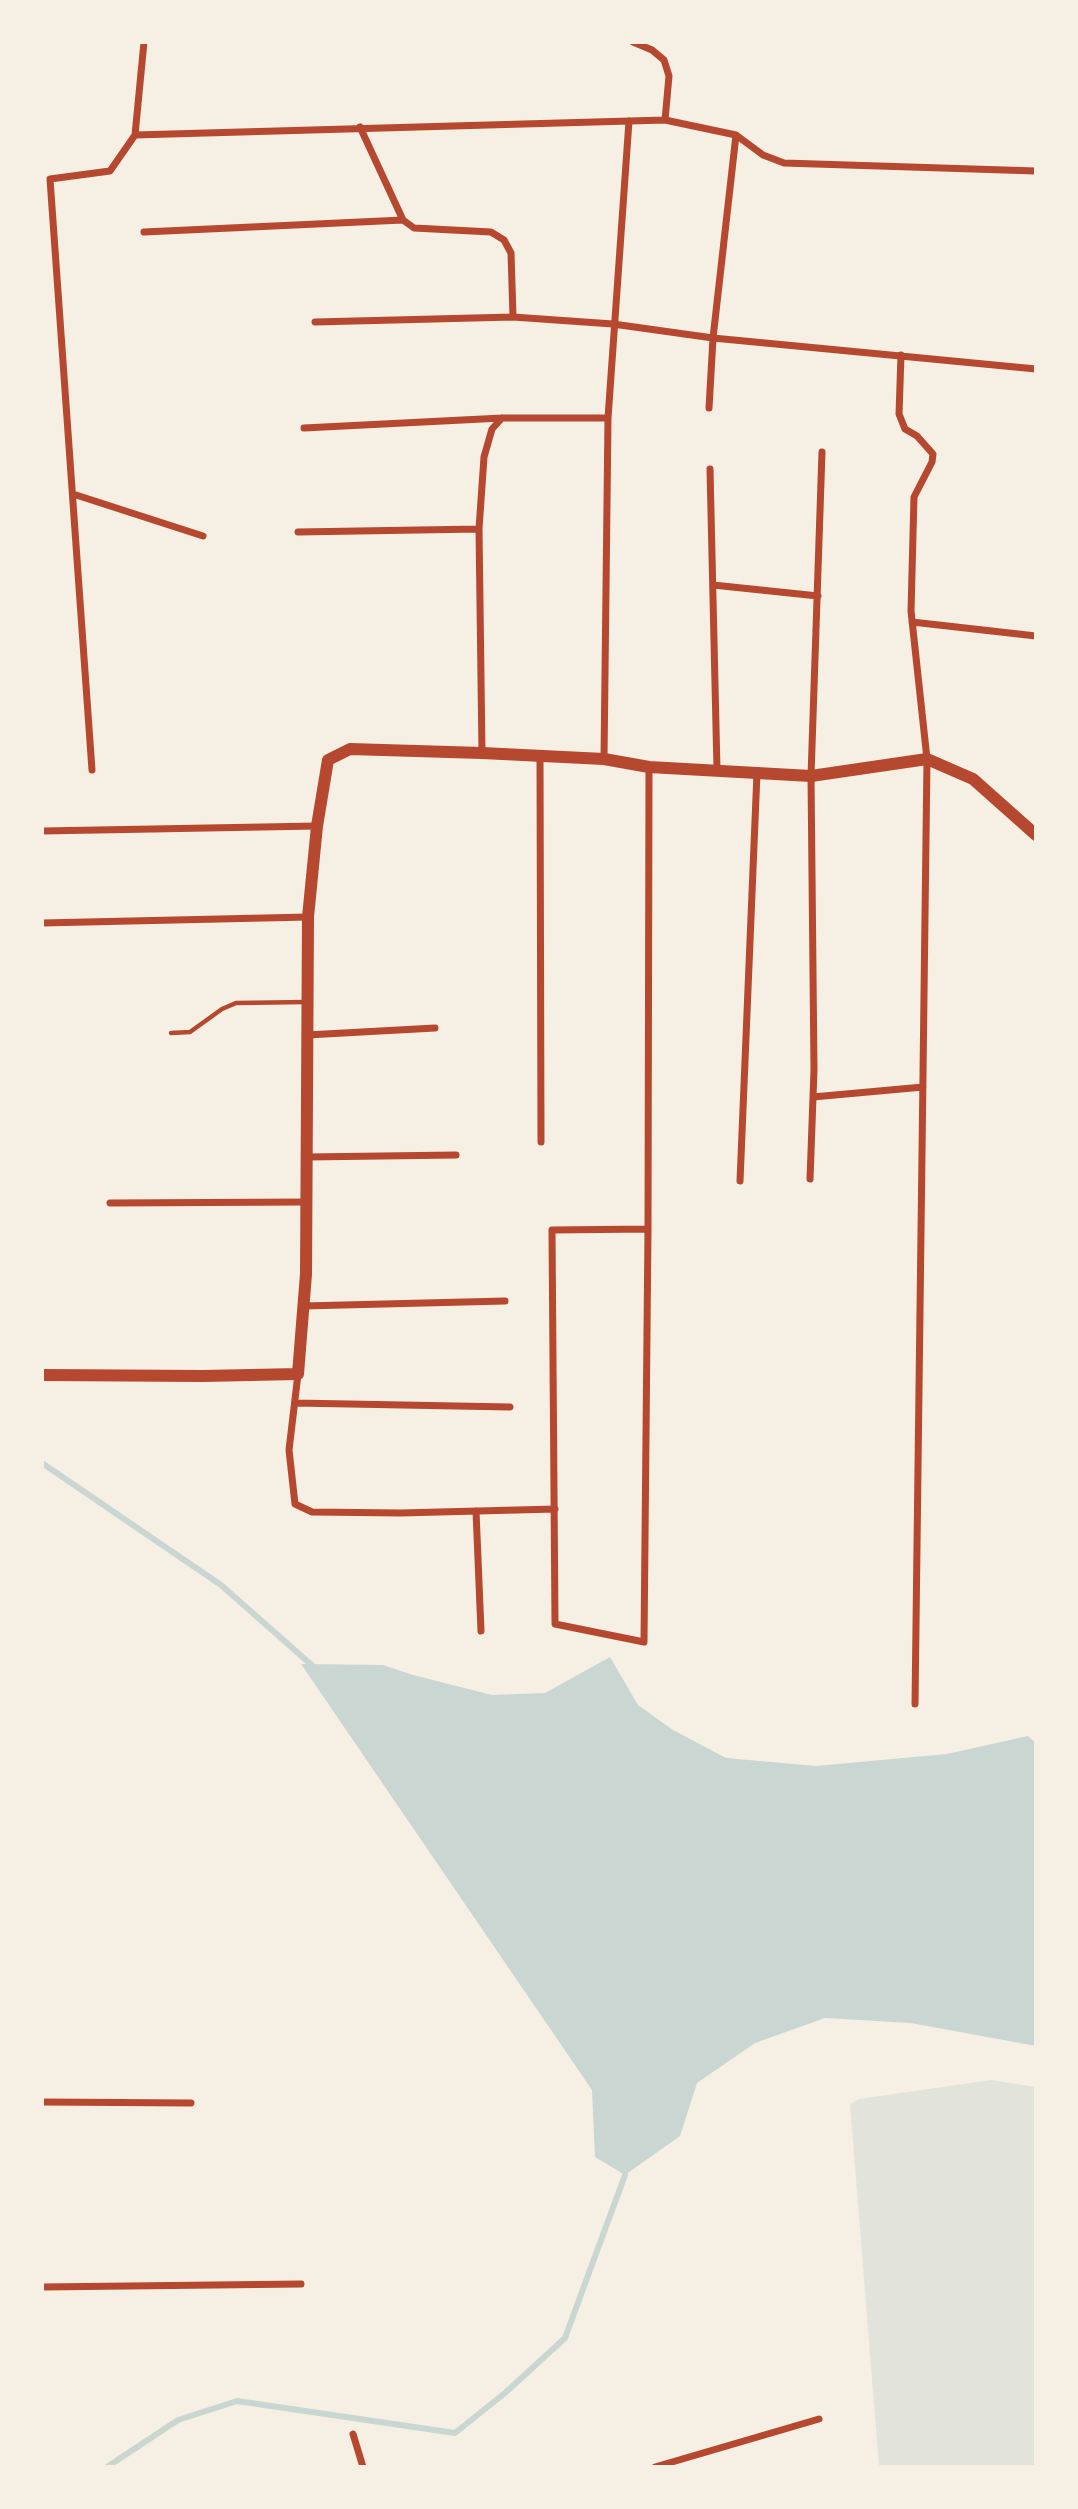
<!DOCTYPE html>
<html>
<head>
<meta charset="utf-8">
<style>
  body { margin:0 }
  #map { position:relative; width:1078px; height:2509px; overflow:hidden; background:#f6efe4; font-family:Commissioner,sans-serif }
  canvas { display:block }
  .frame { position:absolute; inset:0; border:44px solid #f6efe4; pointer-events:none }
</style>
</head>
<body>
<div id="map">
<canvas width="1078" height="2509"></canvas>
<div class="frame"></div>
</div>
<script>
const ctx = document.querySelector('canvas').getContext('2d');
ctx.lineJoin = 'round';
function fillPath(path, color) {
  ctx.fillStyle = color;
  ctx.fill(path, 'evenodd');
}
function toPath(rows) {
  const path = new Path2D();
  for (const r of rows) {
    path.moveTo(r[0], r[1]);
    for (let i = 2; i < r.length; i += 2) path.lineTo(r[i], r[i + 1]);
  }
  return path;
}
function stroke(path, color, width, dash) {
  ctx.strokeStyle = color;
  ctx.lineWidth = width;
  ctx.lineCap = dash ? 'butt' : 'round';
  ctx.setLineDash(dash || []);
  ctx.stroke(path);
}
fillPath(toPath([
  [991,2080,1036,2087,1036,2467,879,2467,850,2104,859,2099]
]), '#e2e4dc');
fillPath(toPath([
  [610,1657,638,1705,673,1730,726,1758,816,1766,947,1754,1028,1736,1036,1743,1036,2046,911,2023,825,2018,755,2043,697,2083,680,2136,625,2175,595,2157,592,2090,301,1664,383,1665,413,1675,492,1695,545,1693]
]), '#c9d6d2');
stroke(toPath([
  [42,1463,221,1585,315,1668],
  [107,2467,178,2420,237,2401,455,2433,505,2393,565,2338,625,2175]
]), '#c9d6d2', 6);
stroke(toPath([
  [171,1033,190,1032,222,1009,236,1003,307,1002]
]), '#b5482f', 4.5);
stroke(toPath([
  [633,42,652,50,664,60,669,76,665,120,736,135,763,155,784,163,1036,171],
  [360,127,403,220,414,228,491,232,504,240,511,253,513,317],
  [135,135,665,120],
  [144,232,403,220],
  [315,322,513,317,613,324,713,338,1036,369],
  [901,355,899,414,905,429,917,436,933,454,932,462,914,497,911,611,927,759,915,1704],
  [709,408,713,338,736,135],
  [608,418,629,121],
  [304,428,502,418,608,418,604,759],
  [710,469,717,770],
  [73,494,203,536],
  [298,532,479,529],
  [713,585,818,596],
  [912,622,1036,636],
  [482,753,479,529,484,457,492,429,502,418],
  [540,757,541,1142],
  [92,770,50,179,110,171,135,135,144,42],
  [42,831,317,826],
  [42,923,308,917],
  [307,1035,435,1028],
  [813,1097,923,1087],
  [307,1157,456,1155],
  [810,1179,814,1070,811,776,822,452],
  [740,1181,757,773],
  [110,1203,306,1202],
  [648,1229,552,1230,555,1624,644,1642,648,1229,649,767],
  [303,1306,505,1301],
  [298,1374,289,1450,295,1504,312,1512,401,1513,555,1509],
  [295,1403,510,1407],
  [476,1511,481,1631],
  [42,2102,191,2103],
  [42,2287,301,2284],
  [353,2434,363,2467],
  [655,2467,819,2419]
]), '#b5482f', 7);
stroke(toPath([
  [42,1375,203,1376,298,1374,306,1274,308,917,317,826,328,760,350,749,482,753,604,759,649,767,811,776,927,759,973,779,1036,835]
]), '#b5482f', 12);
</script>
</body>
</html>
